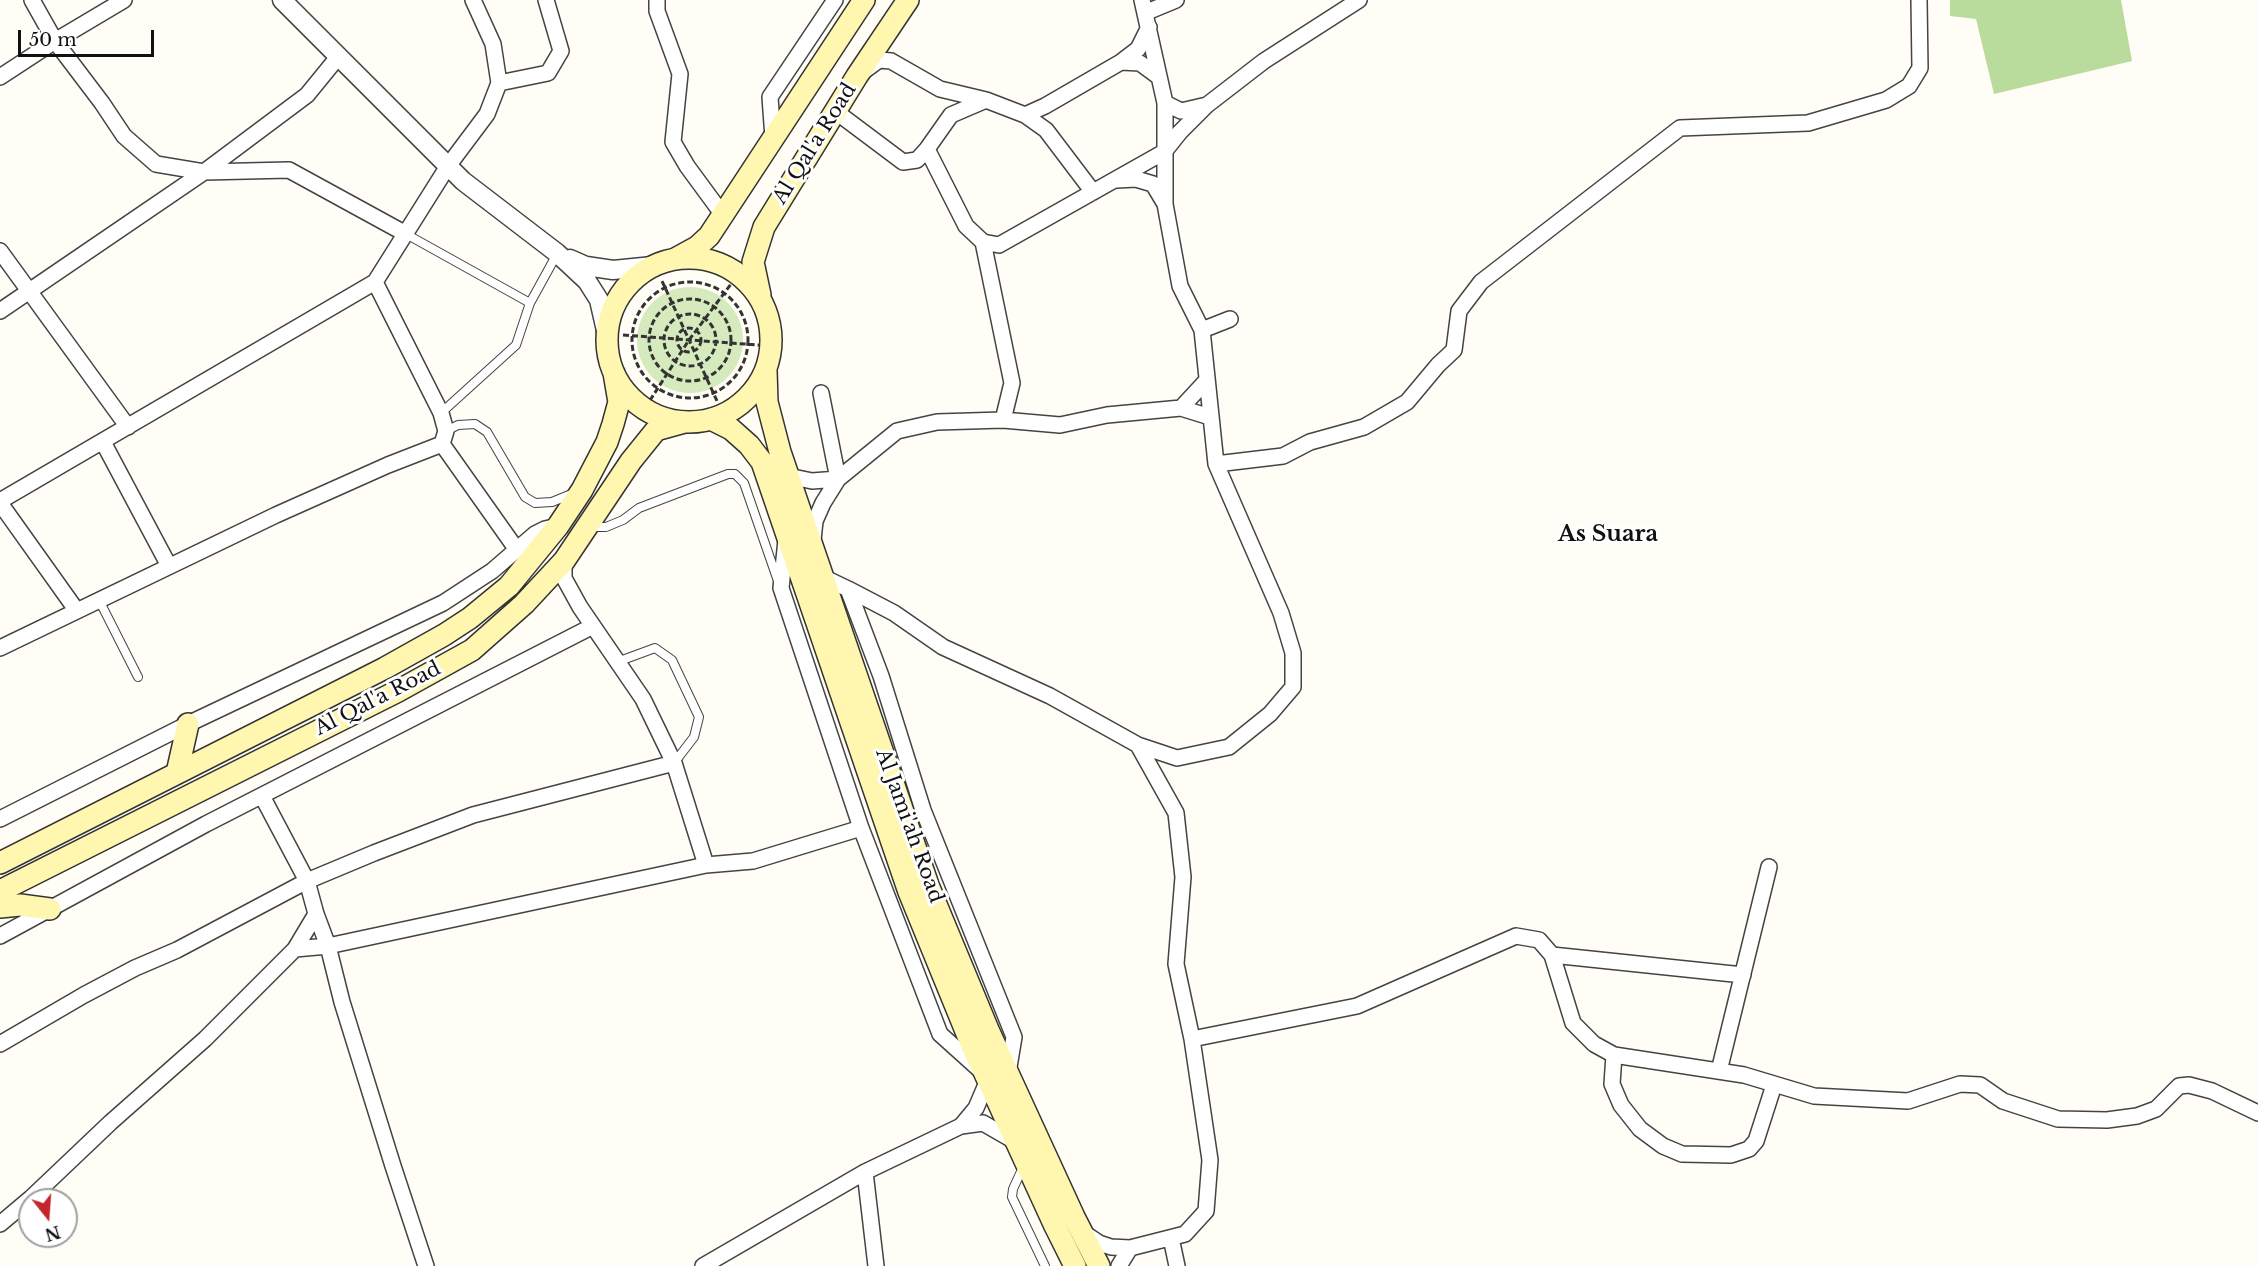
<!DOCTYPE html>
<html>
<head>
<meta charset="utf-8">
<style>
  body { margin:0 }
  #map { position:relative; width:2258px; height:1266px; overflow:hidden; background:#fffdf5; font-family:"Libre Baskerville",serif }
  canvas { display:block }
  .north { position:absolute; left:18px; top:1188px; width:60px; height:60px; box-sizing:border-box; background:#fff; border:2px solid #a0a0a0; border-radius:50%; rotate:163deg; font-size:16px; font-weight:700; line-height:24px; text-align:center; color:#111 }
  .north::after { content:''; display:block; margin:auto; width:21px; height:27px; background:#c4262e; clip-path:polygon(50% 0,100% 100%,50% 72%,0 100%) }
  .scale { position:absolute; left:18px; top:30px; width:136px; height:27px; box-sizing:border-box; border:3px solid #111; border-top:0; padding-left:8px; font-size:18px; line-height:21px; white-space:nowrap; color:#111; -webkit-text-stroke:4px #fff; paint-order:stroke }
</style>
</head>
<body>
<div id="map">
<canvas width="2258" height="1266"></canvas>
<div class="north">N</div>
<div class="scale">50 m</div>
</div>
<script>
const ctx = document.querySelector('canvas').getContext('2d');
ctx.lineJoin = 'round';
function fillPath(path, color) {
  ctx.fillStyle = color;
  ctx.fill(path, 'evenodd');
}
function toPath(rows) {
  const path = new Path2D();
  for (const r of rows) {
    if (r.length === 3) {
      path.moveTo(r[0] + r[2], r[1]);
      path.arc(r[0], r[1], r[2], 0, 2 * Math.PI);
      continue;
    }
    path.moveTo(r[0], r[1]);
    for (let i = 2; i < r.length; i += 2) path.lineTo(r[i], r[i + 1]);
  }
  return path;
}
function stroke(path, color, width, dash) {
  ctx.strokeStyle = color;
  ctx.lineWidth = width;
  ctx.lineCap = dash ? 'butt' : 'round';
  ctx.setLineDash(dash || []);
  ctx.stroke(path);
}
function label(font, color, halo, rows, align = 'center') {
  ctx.font = font + ' "Libre Baskerville",serif';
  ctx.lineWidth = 6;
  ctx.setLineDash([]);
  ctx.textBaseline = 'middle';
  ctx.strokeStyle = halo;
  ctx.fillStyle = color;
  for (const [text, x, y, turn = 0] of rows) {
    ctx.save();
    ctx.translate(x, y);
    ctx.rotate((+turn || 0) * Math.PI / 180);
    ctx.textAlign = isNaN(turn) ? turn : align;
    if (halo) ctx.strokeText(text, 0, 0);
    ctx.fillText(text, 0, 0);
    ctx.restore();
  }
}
fillPath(toPath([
  [690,340,53]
]), '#d5ebbd');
fillPath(toPath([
  [1950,0,2121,0,2132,61,1994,94,1976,19,1950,16]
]), '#b9dc9c');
const service = toPath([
  [406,234,530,303],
  [441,413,516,345,530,303,557,254],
  [446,431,458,425,475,424,487,432,525,497,535,503,552,502,574,493],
  [591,527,606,527,623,520,639,508,728,474,735,474,744,483,778,581],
  [99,600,138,677],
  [617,662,655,648,672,660,699,717,694,737,674,763],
  [1024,1165,1013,1189,1012,1197,1045,1266]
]);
const minor = toPath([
  [32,0,55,41,102,103,124,136,156,164,204,172,289,170,406,234],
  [657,0,657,11,680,74,673,142,687,166,723,215],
  [1147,12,1176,0],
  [1121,62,1140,63,1159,77],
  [864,71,879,60,891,61,940,89,986,100,1025,115,1046,130,1093,192],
  [0,77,55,41,124,0],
  [499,83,548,73,561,51,546,0],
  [1165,103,1181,111,1207,105],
  [835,111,903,162,917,160,927,149,951,115,986,100],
  [1025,115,1045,106,1121,62,1138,49,1149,27],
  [773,138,770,97,835,0],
  [927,149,966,226,983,242,999,245,1164,152,1180,132,1207,105,1264,61,1359,0],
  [1117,180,1136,179,1153,184,1165,204],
  [983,242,1012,383,1003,420],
  [0,251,128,427],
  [375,282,441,413,446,431,442,444],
  [0,311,204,172,307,95,338,57],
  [1202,330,1230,319],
  [821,393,838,479,897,431,937,422,1003,420,1060,425,1107,415,1181,408,1210,417],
  [1181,408,1206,381],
  [103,442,169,566],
  [442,444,517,550],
  [1216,464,1283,456,1310,442,1364,427,1407,402,1438,365,1454,350,1459,311,1481,282,1680,128,1808,123,1886,100,1909,86,1920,68,1919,0],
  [788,476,812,481,838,479],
  [0,501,375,282,448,166,487,114,499,83,493,44,473,0],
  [0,503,77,611],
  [786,540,781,588,861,828,940,1034,980,1070],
  [813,540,815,521,823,503,838,479],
  [564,561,564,578,580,607,643,699,674,763,706,865],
  [823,577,848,589,881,676,923,810,1014,1037,1008,1073],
  [848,589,894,613,943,647,1050,696,1138,745,1176,813,1183,877,1176,964,1192,1039],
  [0,648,276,515,388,465,442,444],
  [1138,745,1177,758,1229,747,1270,714,1293,687,1293,653,1281,613,1216,464,1202,330,1180,286,1165,204,1165,103,1142,0],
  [262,796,307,881,316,914,328,946,342,1002,393,1166,426,1266],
  [0,819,188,724,443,603,492,571,535,534,545,529,558,526],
  [0,936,206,824,591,627],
  [295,949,328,946,706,865,753,861,861,828],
  [1552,955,1743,975],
  [0,1044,84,995,135,968,177,950,307,881,374,853,473,815,674,763],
  [1614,1055,1612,1084,1621,1105,1640,1129,1663,1146,1682,1154,1731,1155,1749,1149,1756,1141,1774,1085],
  [1719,1071,1769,867],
  [988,1080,976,1108,961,1126,983,1123,1016,1142],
  [865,1172,876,1266],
  [0,1224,31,1198,111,1122,205,1039,295,949,316,914],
  [1084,1233,1099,1243,1111,1247,1130,1248,1185,1234,1206,1211,1210,1160,1192,1039,1357,1006,1516,936,1539,940,1552,955,1573,1023,1594,1044,1614,1055,1744,1075,1814,1096,1908,1101,1960,1084,1980,1085,2003,1101,2058,1119,2107,1120,2137,1116,2156,1109,2179,1086,2189,1085,2212,1091,2258,1113],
  [1171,1238,1177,1266],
  [703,1266,865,1172,961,1126],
  [1119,1266,1130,1248]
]);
const tertiary = toPath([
  [282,0,463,181,557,253,587,281,599,300,607,335],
  [570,259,586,266,613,270,653,266]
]);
const secondary = toPath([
  [689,340,82],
  [675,259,697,247,709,236,864,0],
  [760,295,753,262,764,227,857,76,908,0],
  [766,370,767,402,780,452,928,885,989,1032,1074,1217,1099,1266],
  [711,419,731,429,749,445,762,462,909,892,970,1041,1055,1226,1075,1266],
  [177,773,188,724],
  [0,863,385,668,444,635,470,618,509,586,558,526,582,490,607,442,613,424,619,402,614,373],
  [0,891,398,691,472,650,524,604,564,561,631,461,656,430,685,422],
  [0,907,20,905,50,909]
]);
stroke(service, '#444', 10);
stroke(minor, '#444', 18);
stroke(tertiary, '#444', 21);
stroke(secondary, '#333', 24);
stroke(toPath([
  [662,281,717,401],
  [690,340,58],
  [690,340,41],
  [690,340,26],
  [689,340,12],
  [623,335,771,346],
  [645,408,689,340,737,276]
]), '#333', 3, [6, 3]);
stroke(service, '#fff', 8);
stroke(minor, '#fff', 15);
stroke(tertiary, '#fff', 18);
stroke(secondary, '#fff6b0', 21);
label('20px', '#111', '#fff', [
  ["Al Qal'a Road",815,144,-58],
  ["Al Qal'a Road",378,699,-27],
  ["Al Jami'ah Road",909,826,70]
]);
label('bold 22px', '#111', '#fff', [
  ["As Suara",1608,535]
]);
</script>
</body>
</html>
